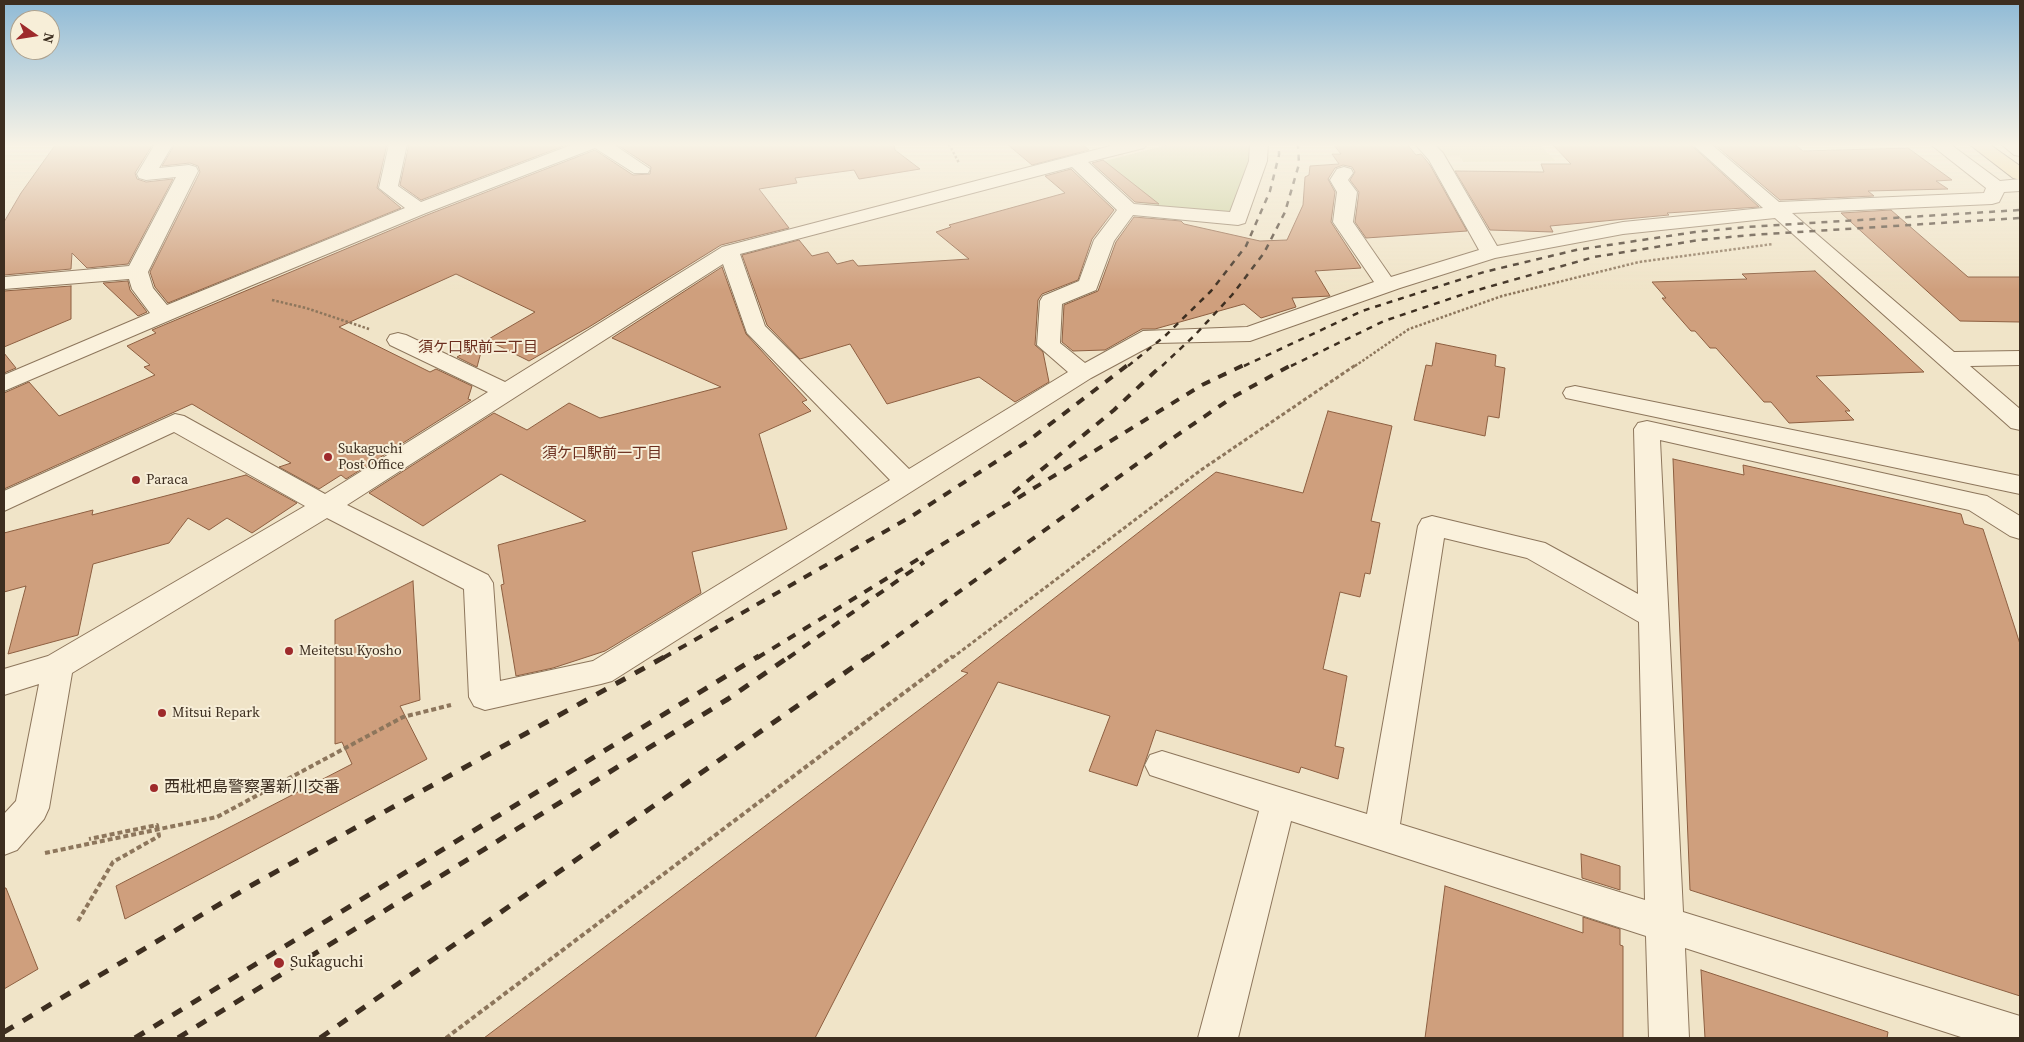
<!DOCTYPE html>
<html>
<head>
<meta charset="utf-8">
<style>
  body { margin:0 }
  #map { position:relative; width:2024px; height:1042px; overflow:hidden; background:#f0e4c8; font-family:"Source Serif 4",serif }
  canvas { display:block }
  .frame { position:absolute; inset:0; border:5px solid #3d2e20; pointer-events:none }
  .north { position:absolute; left:10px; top:10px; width:50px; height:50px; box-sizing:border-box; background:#f7eed8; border:1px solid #ada18e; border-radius:50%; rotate:103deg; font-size:14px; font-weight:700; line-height:20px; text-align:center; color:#3d2e20 }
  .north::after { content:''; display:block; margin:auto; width:18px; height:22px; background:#9e2a2b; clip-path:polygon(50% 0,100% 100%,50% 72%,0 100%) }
</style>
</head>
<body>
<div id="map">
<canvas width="2024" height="1042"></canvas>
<div class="frame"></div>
<div class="north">N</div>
</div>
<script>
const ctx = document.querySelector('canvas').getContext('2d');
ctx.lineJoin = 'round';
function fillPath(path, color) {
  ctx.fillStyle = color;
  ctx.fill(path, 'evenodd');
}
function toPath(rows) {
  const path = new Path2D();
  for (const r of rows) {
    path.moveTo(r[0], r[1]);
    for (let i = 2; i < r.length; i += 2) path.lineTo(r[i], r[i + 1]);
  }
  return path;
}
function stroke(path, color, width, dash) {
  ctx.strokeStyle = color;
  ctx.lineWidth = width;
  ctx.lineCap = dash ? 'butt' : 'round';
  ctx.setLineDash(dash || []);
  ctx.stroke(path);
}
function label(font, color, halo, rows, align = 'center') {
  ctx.font = font + ' "Source Serif 4","Noto Sans JP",serif';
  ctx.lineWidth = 4;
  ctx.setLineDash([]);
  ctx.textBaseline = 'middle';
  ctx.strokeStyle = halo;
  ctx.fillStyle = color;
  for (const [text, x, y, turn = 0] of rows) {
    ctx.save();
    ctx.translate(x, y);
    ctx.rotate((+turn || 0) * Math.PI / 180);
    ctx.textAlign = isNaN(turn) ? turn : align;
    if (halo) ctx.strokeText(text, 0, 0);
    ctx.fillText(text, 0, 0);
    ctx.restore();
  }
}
fillPath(toPath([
  [1433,144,1539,144,1556,161,1463,162,1459,155,1444,155]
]), '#e6deb5');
fillPath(toPath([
  [1171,144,1252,144,1251,158,1233,211,1222,214,1140,203,1099,170,1100,162]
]), '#c9cf9b');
const building = toPath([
  [56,144,153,144,135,173,137,179,146,182,173,179,128,264,87,268,72,253,71,269,4,275,4,222,21,193,56,144],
  [175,144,387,144,377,188,401,208,168,303,155,287,150,272,200,172,198,166,190,163,162,166,175,144],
  [409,144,569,144,421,200,400,185,409,144],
  [616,144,894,144,895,150,920,169,859,179,854,170,795,178,797,183,759,189,789,228,721,245,589,327,529,361,487,340,535,312,456,274,339,327,430,372,436,369,472,386,468,399,471,400,346,479,341,475,319,489,279,467,291,463,192,404,4,489,4,393,29,382,59,416,155,375,144,367,150,365,127,346,156,333,152,330,427,215,595,150,633,175,650,174,651,167,616,144],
  [1007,144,1082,144,1089,150,1032,165,1007,144],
  [1333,144,1407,144,1416,155,1421,154,1430,165,1467,231,1366,238,1355,222,1359,192,1350,180,1355,172,1352,167,1343,165,1335,168,1328,179,1335,192,1331,222,1361,268,1315,271,1330,296,1292,298,1296,307,1261,318,1244,304,1155,329,1142,329,1105,350,1073,351,1062,342,1064,305,1098,291,1116,242,1134,217,1181,221,1184,224,1260,241,1287,240,1303,205,1305,177,1309,175,1310,166,1339,164,1332,154,1341,154,1333,144],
  [1552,144,1690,144,1759,207,1667,213,1669,215,1550,226,1553,232,1490,230,1455,171,1544,172,1541,164,1571,164,1552,144],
  [1714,144,1794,144,1803,151,1908,148,1952,180,1936,181,1948,189,1868,191,1874,196,1780,200,1714,144],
  [1103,160,1159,204,1135,202,1092,163,1103,160],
  [1071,169,1114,210,1092,239,1078,280,1042,294,1038,300,1035,345,1043,352,1049,382,1015,402,979,377,887,404,850,344,800,359,767,325,742,255,799,240,812,256,828,252,837,264,853,260,858,266,969,259,936,232,951,227,949,225,1065,193,1045,176,1071,169],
  [1891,210,1968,277,2020,277,2020,322,1960,321,1841,213,1891,210],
  [722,267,746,334,807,400,802,402,811,411,759,434,787,529,692,552,701,593,605,651,553,668,516,676,501,585,504,584,498,545,586,521,501,474,423,526,369,493,494,413,527,430,569,403,600,418,721,387,612,338,722,267],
  [1815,271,1924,372,1816,376,1850,411,1845,411,1854,420,1789,423,1771,402,1764,402,1716,348,1710,348,1695,331,1691,331,1662,298,1666,298,1652,282,1747,279,1742,274,1815,271],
  [128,281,130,290,147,312,138,316,103,283,128,281],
  [71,286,71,319,4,347,4,291,71,286],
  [484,341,477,367,457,357,484,341],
  [1436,343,1496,355,1495,366,1505,368,1499,418,1488,416,1485,436,1414,420,1426,365,1432,366,1436,343],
  [4,353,16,368,4,373,4,353],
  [1328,411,1392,426,1371,521,1380,523,1370,574,1365,573,1360,597,1340,592,1323,669,1347,676,1335,746,1344,748,1338,779,1301,767,1299,773,1156,730,1137,786,1089,771,1110,716,998,682,815,1038,484,1038,968,673,961,671,1216,472,1303,493,1328,411],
  [1673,459,1744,475,1743,465,1961,514,1964,524,1983,529,2020,644,2020,996,1690,890,1673,459],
  [246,475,297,503,252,533,227,518,209,530,188,518,169,543,93,564,78,635,8,654,26,586,4,592,4,533,93,510,92,515,246,475],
  [413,581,420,700,400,706,427,759,125,919,116,886,352,764,342,742,335,744,335,620,413,581],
  [1581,854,1620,866,1620,890,1582,878,1581,854],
  [1445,886,1583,933,1583,917,1620,929,1620,945,1623,946,1623,1038,1425,1038,1445,886],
  [4,888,6,888,38,969,4,989,4,888],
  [1701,970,1888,1032,1887,1038,1705,1038,1701,970]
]);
fillPath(building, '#cf9f7d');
stroke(building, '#8d5f41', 1);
const minor = toPath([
  [155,144,173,144,159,168,189,165,196,167,198,171,148,272,153,288,167,305,405,208,379,188,389,144,407,144,398,186,421,202,574,144,613,144,650,169,648,173,634,173,595,148,426,213,250,286,4,391,4,375,150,313,132,289,129,279,4,289,4,277,129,266,176,177,146,180,139,178,137,174,155,144],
  [1118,144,1147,144,1144,148,1088,162,1134,204,1230,212,1249,161,1250,144,1268,144,1267,161,1245,223,1238,225,1133,215,1114,241,1096,290,1062,304,1060,343,1085,363,1143,331,1247,327,1374,282,1333,222,1337,192,1330,180,1337,169,1344,167,1351,169,1353,173,1348,180,1357,192,1353,222,1391,277,1479,250,1429,160,1415,144,1434,144,1443,153,1497,246,1623,222,1763,208,1692,144,1711,144,1779,202,1984,193,1986,188,1930,144,1950,144,2000,181,2020,179,2020,191,2004,192,1999,202,1992,204,1792,213,1954,352,2020,351,2020,365,1970,366,2020,409,2020,430,2011,428,1775,218,1623,234,1495,258,1400,288,1250,341,1156,343,1091,378,612,681,601,684,485,710,474,706,469,697,464,589,327,518,72,673,49,808,44,819,17,850,4,855,4,814,16,801,39,684,4,695,4,669,48,656,305,506,174,432,4,511,4,491,175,414,184,416,325,494,488,392,390,345,387,340,390,335,398,333,406,335,505,382,722,247,1118,144],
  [1072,167,1117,210,1094,240,1079,281,1043,296,1040,301,1037,345,1068,372,909,469,765,326,740,254,1072,167],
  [723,264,747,333,890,480,593,661,500,681,493,583,488,575,347,505,723,264],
  [2001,144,2020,144,2020,156,2014,155,2001,144],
  [1575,386,2020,476,2020,494,1566,398,1563,393,1566,388,1575,386],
  [1647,421,1977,494,1987,496,2020,516,2020,539,2010,536,1969,510,1660,440,1683,912,2020,1016,2020,1038,1964,1038,1685,948,1689,1038,1649,1038,1646,936,1291,821,1238,1038,1198,1038,1259,811,1150,775,1145,765,1150,755,1162,751,1367,814,1418,526,1422,519,1432,516,1545,543,1638,594,1634,429,1638,423,1647,421],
  [1444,538,1527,558,1639,622,1645,900,1400,824,1444,538]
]);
const major = toPath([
  [1969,144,1989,144,2020,166,2020,180,2013,178,1969,144]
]);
stroke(minor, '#8d765c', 2);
stroke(major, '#5b4430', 2);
stroke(toPath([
  [949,144,959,163],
  [272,300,306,308,369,329],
  [1355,366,1409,329,1502,296,1639,262,1773,244]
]), '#8d765c', 2.5, [2.5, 2]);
stroke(toPath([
  [952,658,1201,470,1357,364]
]), '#8d765c', 3, [4, 2.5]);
stroke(toPath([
  [45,853,217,817,403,717,451,705],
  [78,921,113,862,159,836,157,825,89,839],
  [446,1038,953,656]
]), '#8d765c', 4, [5, 3]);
fillPath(minor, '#faf1dc');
fillPath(major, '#f3d9a0');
stroke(toPath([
  [1128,366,1165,336,1211,291,1246,246,1270,191,1279,155,1279,144],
  [1162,366,1195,335,1232,295,1264,253,1285,212,1299,164,1298,144],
  [1244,366,1362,311,1484,272,1576,250,1695,232,1747,227,2020,210],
  [1291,366,1384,321,1467,293,1594,257,1699,240,1751,235,2020,218]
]), '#3d2e20', 2.5, [6, 6]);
stroke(toPath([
  [1013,493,1114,410,1163,364],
  [663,658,912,516,1028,441,1129,364],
  [757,658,1202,385,1246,364],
  [788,658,924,562],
  [867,658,1170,440,1233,397,1293,364]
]), '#3d2e20', 4, [9, 9]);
stroke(toPath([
  [4,1032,252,885,666,656],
  [135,1038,759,656],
  [178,1038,728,699,790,656],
  [320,1038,869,656]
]), '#3d2e20', 5, [11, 11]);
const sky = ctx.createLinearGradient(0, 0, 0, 290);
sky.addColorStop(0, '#8fbad6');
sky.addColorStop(0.5, '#f8f3e6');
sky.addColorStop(1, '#f8f3e600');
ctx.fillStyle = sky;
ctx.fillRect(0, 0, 2024, 290);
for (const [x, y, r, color] of [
  [328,457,5,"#9e2a2b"],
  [136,480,5,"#9e2a2b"],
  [289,651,5,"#9e2a2b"],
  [162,713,5,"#9e2a2b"],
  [154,788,5,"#9e2a2b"],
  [279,963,6,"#9e2a2b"]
]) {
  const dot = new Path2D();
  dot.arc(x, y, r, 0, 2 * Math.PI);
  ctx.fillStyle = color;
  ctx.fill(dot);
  stroke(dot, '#f7eed8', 2);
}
label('14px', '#3d2e20', '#f7eed8', [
  ["Sukaguchi",338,449],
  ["Post Office",338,465],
  ["Paraca",146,480],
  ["Meitetsu Kyosho",299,651],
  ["Mitsui Repark",172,713]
], 'left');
label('15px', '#6b2e1e', '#f7eed8', [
  ["須ケ口駅前二丁目",478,348],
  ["須ケ口駅前一丁目",602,454]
]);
label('16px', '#3d2e20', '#f7eed8', [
  ["西枇杷島警察署新川交番",164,788],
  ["Sukaguchi",290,963]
], 'left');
</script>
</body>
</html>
